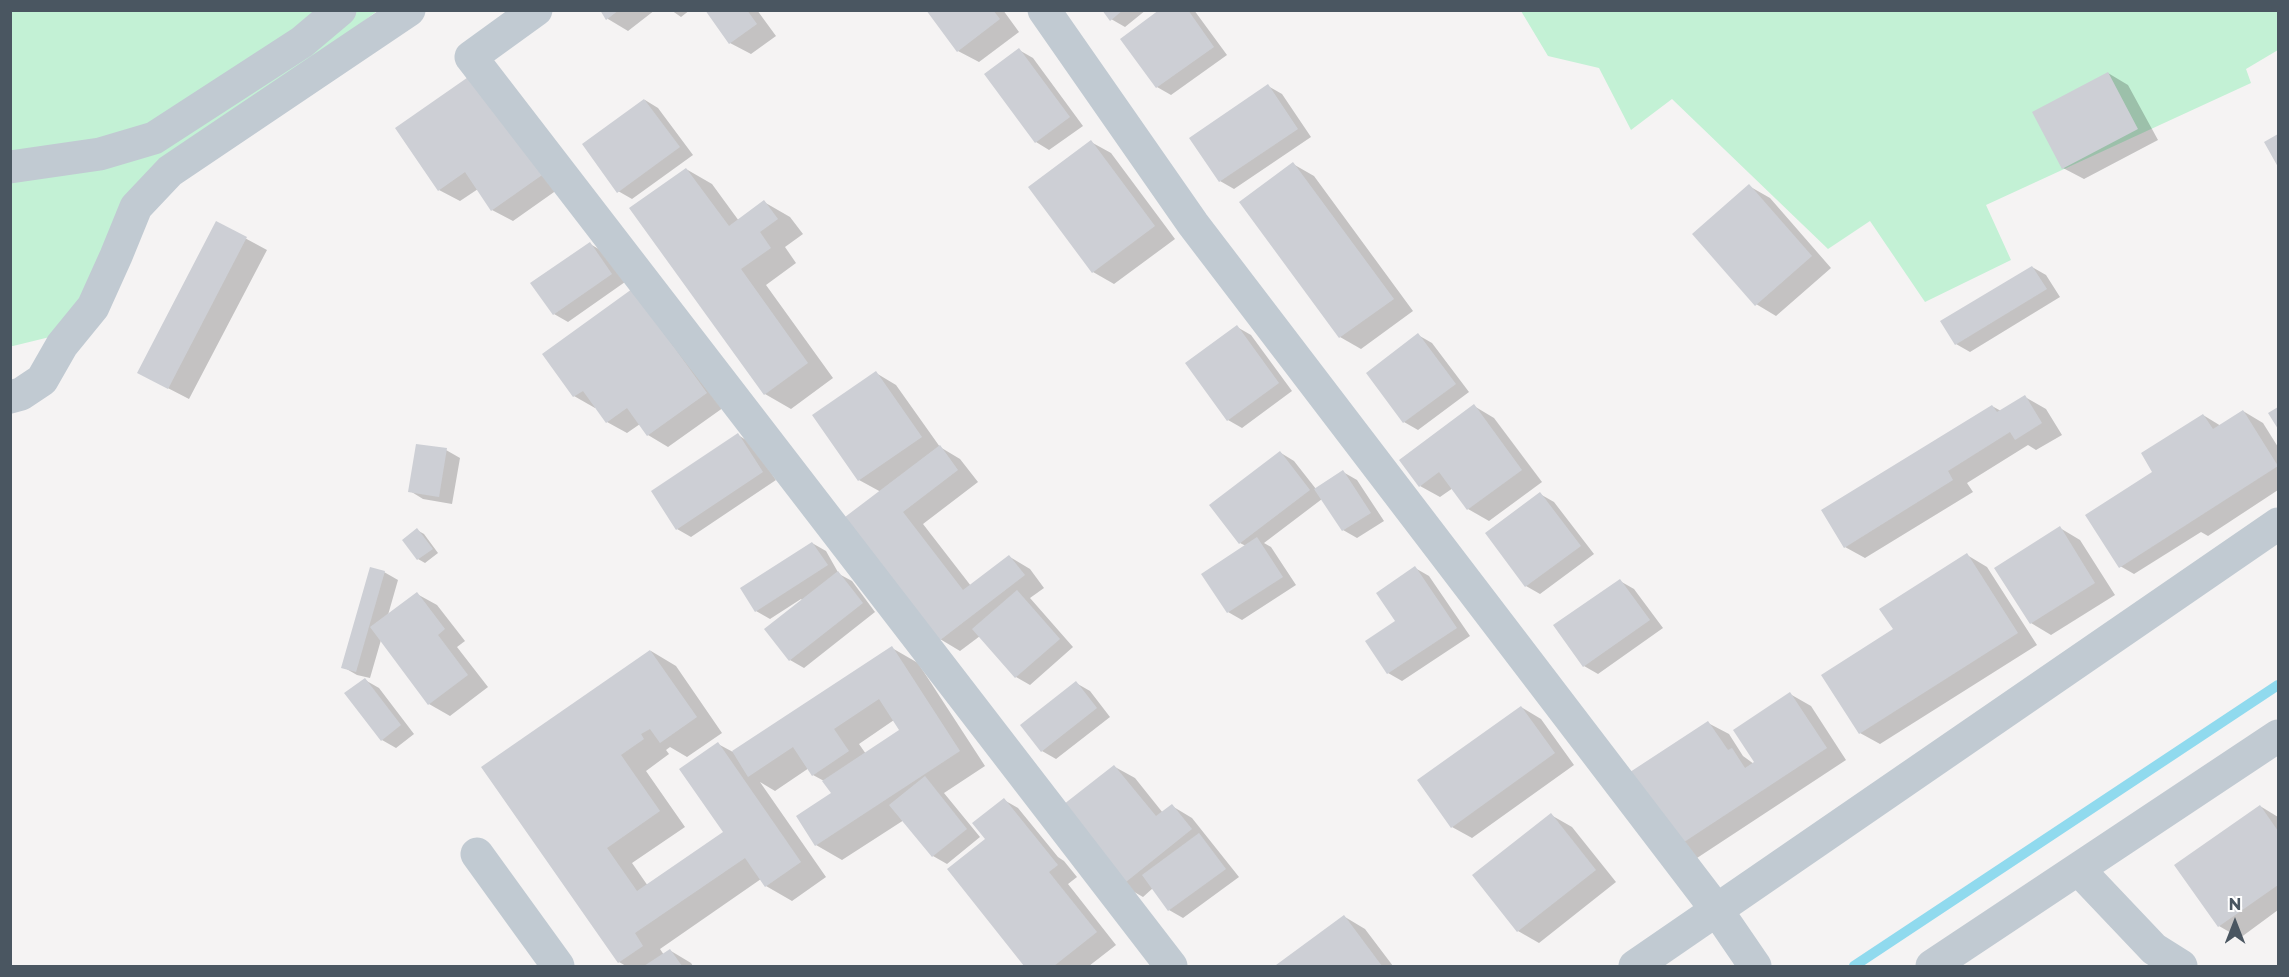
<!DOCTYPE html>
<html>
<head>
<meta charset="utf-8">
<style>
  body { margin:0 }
  #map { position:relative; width:2289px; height:977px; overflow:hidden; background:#f5f3f3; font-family:Montserrat,sans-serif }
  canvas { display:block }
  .frame { position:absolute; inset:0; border:12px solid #4a5661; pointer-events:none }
  .north { position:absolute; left:2205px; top:893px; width:60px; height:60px; -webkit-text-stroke:4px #fff; paint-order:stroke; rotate:0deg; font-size:16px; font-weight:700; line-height:24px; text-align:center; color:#4a5661 }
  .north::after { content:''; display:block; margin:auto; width:21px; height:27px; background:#4a5661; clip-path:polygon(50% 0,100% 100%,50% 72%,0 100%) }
</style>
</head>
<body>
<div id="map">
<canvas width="2289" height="977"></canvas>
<div class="frame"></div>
<div class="north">N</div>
</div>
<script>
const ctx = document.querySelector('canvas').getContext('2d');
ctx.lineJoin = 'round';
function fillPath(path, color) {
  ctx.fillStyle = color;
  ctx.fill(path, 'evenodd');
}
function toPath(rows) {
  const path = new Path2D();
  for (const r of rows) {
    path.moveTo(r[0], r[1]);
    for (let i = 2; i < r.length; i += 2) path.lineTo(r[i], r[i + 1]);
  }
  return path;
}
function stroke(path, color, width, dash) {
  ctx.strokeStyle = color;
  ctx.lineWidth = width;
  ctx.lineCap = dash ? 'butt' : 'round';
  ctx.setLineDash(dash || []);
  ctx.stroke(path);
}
fillPath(toPath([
  [11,11,377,11,170,170,58,335,13,346,11,346],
  [1521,11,2278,11,2278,50,2246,69,2251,83,1986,205,2011,260,1925,302,1870,221,1828,249,1672,99,1631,130,1599,68,1548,56]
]), '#c3f1d5');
fillPath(toPath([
  [601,10,655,10,628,31,608,19],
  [671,10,690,10,681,17],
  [707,10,757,10,776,36,751,54,730,43],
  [928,10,1003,10,1019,32,979,62,958,51],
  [1104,10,1146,10,1125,27,1111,19],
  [1161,10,1194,10,1227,55,1171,95,1157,87,1122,39],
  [1019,50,1033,58,1083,126,1049,150,1036,142],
  [2108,73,2128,85,2158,140,2084,179,2063,168],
  [474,74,564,185,513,221,492,210,478,189,460,201,439,190],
  [1268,86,1282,94,1311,137,1234,189,1220,181],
  [645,100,658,108,693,155,632,199,618,191],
  [1091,142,1111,153,1175,239,1114,284,1093,272,1030,188],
  [1293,164,1314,176,1413,311,1361,349,1340,337,1241,202],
  [686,169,712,184,739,221,764,202,790,217,803,234,785,247,796,263,766,285,833,378,791,409,765,394],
  [1749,186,1770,198,1831,268,1776,316,1756,304],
  [217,223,267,250,189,399,160,384],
  [590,244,604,252,625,282,568,322,554,314],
  [2032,267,2046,275,2060,297,1970,352,1956,344],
  [632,290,727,405,668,447,648,435,640,424,627,433,607,422,596,407,595,408,574,396],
  [1237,327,1251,335,1292,391,1242,428,1228,420],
  [1418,335,1432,343,1469,392,1418,430,1404,422],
  [876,373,896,385,940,447,960,459,978,482,923,524,971,586,1010,557,1030,569,1044,588,1030,598,1073,647,1030,685,1016,677,980,636,960,651,940,639,881,492,859,480],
  [2025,397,2046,409,2062,435,2036,450,2028,445,1967,483,1973,492,1865,558,1845,547,1992,406,2001,411],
  [1474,406,1494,418,1542,482,1489,521,1468,509,1453,488,1440,497,1420,486],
  [2243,411,2263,423,2278,447,2278,490,2208,536,2201,532,2134,574,2120,566,2154,472,2203,415,2221,426],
  [738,435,751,443,776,480,691,537,677,529],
  [446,450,460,458,452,504,423,499,410,491],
  [1281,453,1294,461,1316,489,1343,472,1357,480,1384,521,1357,538,1343,530,1322,499,1264,543,1271,547,1296,585,1242,620,1228,612,1246,546,1240,543],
  [1540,494,1554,502,1594,554,1540,594,1526,586,1487,533],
  [2060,528,2080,540,2115,595,2051,635,2031,623],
  [417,530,424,534,438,553,425,563,418,559],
  [812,543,826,551,839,574,852,581,875,612,804,668,790,660,803,601,801,599,770,619,756,611,742,589],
  [1967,555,1987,567,2037,645,1880,744,1860,733,1895,630],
  [1415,568,1429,576,1470,636,1402,681,1388,673,1367,641,1397,622],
  [384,572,398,580,388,615,417,594,437,605,465,641,457,647,488,687,450,716,429,704,381,640,370,678,357,675,343,667],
  [1620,581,1634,589,1663,628,1598,674,1584,666],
  [892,648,918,663,985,766,944,793,980,837,947,864,933,856,904,820,842,860,816,845,833,794,824,781,813,775,809,768,775,791,760,782,826,877,792,901,766,886,761,879,660,949,664,955,671,951,691,963,693,966,626,966,619,962,483,767,651,651,676,666,722,733,687,757,670,747,666,750,669,754,646,771,685,827,632,863,648,886,725,833,718,744,733,752],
  [894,720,901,731,866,754,859,744],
  [365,680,379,688,414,734,396,748,382,740],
  [1076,683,1090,691,1110,717,1056,759,1042,751],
  [1790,694,1811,706,1846,760,1697,858,1676,846,1708,723,1729,734,1743,756,1754,764],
  [1521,707,1541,719,1574,765,1472,838,1452,827],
  [1115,767,1135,778,1163,813,1172,806,1192,818,1239,877,1183,918,1169,910,1153,888,1143,897,1122,885],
  [1004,800,1018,808,1058,857,1064,861,1077,877,1068,884,1116,945,1089,966,1026,966,949,869,987,839],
  [2260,806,2278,817,2278,910,2240,938,2219,926],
  [1551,815,1572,827,1616,882,1539,943,1518,931,1474,875],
  [1345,917,1365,929,1393,966,1279,966,1278,965]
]), '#0003');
stroke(toPath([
  [1854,966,2278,685]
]), '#90daee', 10);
fillPath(toPath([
  [600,10,619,10,606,20],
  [705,10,747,10,757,24,729,44],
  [926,10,993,10,1000,19,957,52],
  [1102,10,1123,10,1110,21],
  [1159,10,1188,10,1214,47,1156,88,1120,39],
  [1019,48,1070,117,1035,143,984,74],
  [2108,72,2138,129,2062,169,2032,112],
  [474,73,545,173,491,211,465,172,438,191,395,128],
  [1268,84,1298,129,1219,182,1189,138],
  [644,99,680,147,617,193,582,144],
  [2278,134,2278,167,2264,142],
  [1091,140,1155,226,1092,273,1028,187],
  [1293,162,1394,299,1339,338,1239,202],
  [686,168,729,226,764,200,778,219,760,232,771,248,741,269,808,363,764,395,629,208],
  [1749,184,1812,256,1755,306,1692,234],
  [216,221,247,237,168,389,137,373],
  [590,242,612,274,553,315,530,283],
  [2032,266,2047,289,1955,345,1940,321],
  [632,289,707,393,647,436,627,408,606,423,583,391,573,397,542,354],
  [1237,325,1279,383,1227,421,1185,363],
  [1418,333,1456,384,1403,423,1366,373],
  [876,371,922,437,858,481,812,415],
  [2025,395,2042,423,2015,440,2010,432,1948,471,1953,480,1844,548,1821,510,1992,405,1997,412],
  [1474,404,1522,470,1467,510,1439,472,1419,487,1399,460],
  [2278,407,2278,429,2268,413],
  [2243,410,2278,466,2119,568,2085,515,2152,472,2141,453,2203,414,2213,429],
  [738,433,763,472,676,530,651,491],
  [416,444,447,448,439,497,408,492],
  [940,445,958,470,903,512,963,590,1009,555,1025,575,939,641,845,517],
  [1280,451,1310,490,1239,544,1209,505],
  [1343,470,1371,513,1342,531,1314,489],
  [1540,492,1581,546,1525,587,1485,533],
  [2060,526,2095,583,2030,624,1994,568],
  [417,528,433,549,417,560,402,540],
  [1257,537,1283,577,1227,613,1201,574],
  [812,542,828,565,755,612,740,588],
  [1967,553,2018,633,1859,734,1821,675,1893,629,1879,609],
  [1415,566,1457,628,1387,674,1365,641,1395,621,1376,593],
  [370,567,385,571,356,672,341,668],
  [838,571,863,603,789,661,764,629],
  [1620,579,1650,620,1583,667,1553,625],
  [1017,590,1060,639,1015,678,972,629],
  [417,592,445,629,438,635,468,675,428,705,370,627],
  [892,646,960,751,815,846,796,816,831,793,822,781,899,730,879,699,834,729,849,751,812,776,793,747,748,777,732,751],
  [650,650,697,717,660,743,650,729,641,734,644,739,621,755,660,811,607,848,637,891,723,832,679,769,718,742,801,862,765,887,745,858,635,933,643,946,618,963,481,767],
  [365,678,401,725,381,741,344,693],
  [1076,681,1097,708,1041,752,1020,725],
  [1790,692,1827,748,1675,848,1627,774,1708,721,1728,750,1732,748,1745,768,1754,762,1733,730],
  [1521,706,1555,753,1451,828,1417,780],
  [1114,765,1156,816,1172,804,1192,829,1121,886,1059,808],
  [925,776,967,829,932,857,889,805],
  [1004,798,1058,865,1049,872,1097,932,1054,966,1024,966,947,869,985,839,972,823],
  [2260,805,2278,831,2278,885,2218,927,2174,865],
  [1551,813,1596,870,1517,932,1472,875],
  [1199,833,1226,869,1168,911,1142,875],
  [1344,915,1382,966,1277,966,1276,965],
  [670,949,682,966,644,966]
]), '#cdcfd5');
stroke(toPath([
  [536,10,471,57,1171,966],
  [1044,10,1193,224,1716,909,1755,966],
  [10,167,100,154,154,138,302,42,340,10],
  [10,397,21,394,42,380,62,345,93,307,116,256,136,207,170,171,409,10],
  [477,854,558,966],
  [2079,870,2154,949,2181,966],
  [1635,966,2278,524],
  [1932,966,2278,736]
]), '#c1cad2', 33);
</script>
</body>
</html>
